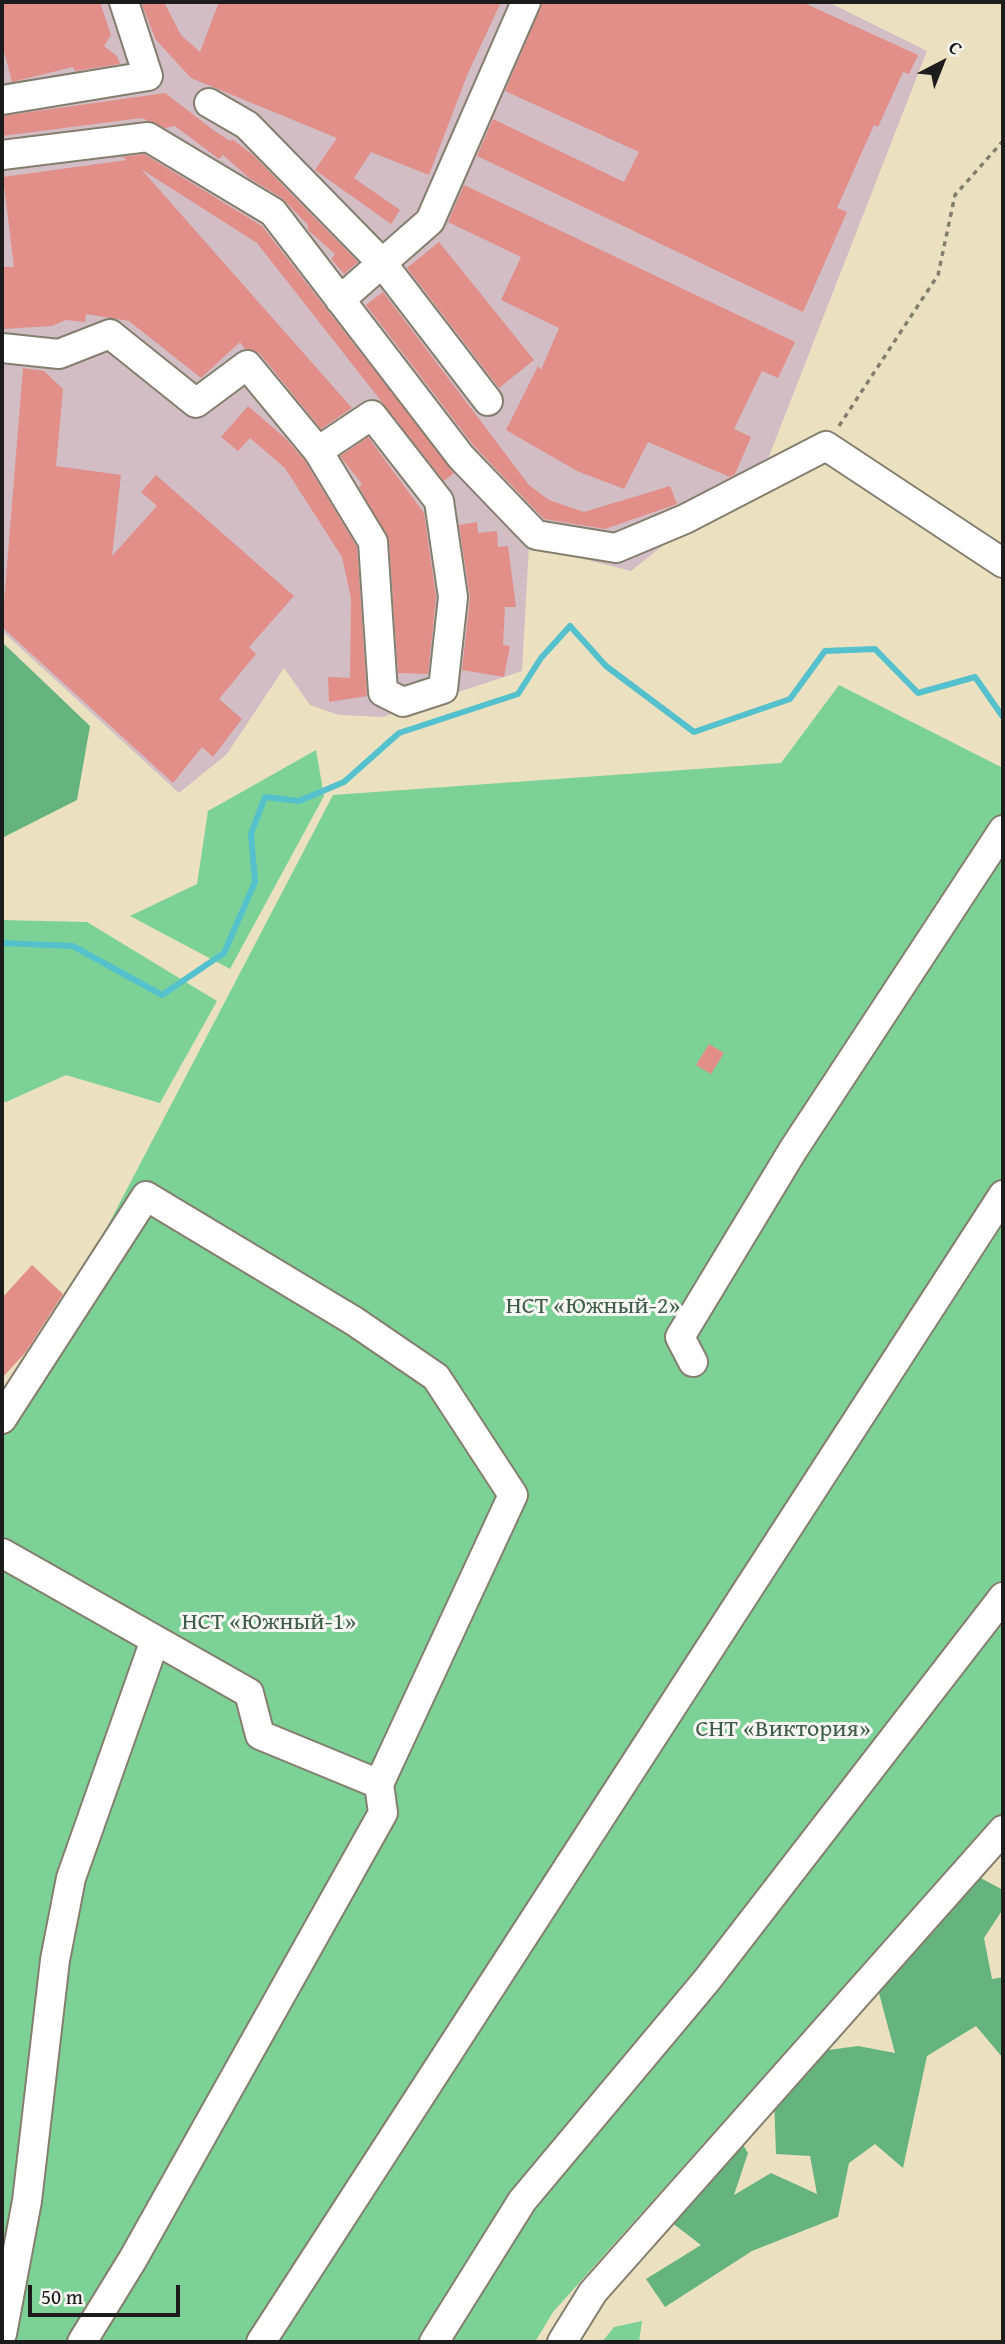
<!DOCTYPE html>
<html>
<head>
<meta charset="utf-8">
<style>
  body { margin:0 }
  #map { position:relative; width:1005px; height:2344px; overflow:hidden; background:#ebe1c0; font-family:"Gentium Book Plus",serif }
  canvas { display:block }
  .frame { position:absolute; inset:0; border:4px solid #1c1c1c; pointer-events:none }
  .north { position:absolute; left:907px; top:28px; width:70px; height:70px; -webkit-text-stroke:5px #f6f6f2; paint-order:stroke; rotate:42deg; font-size:19px; font-weight:700; line-height:28px; text-align:center; color:#1c1c1c }
  .north::after { content:''; display:block; margin:auto; width:24px; height:32px; background:#1c1c1c; clip-path:polygon(50% 0,100% 100%,50% 72%,0 100%) }
  .scale { position:absolute; left:28px; top:2285px; width:152px; height:32px; box-sizing:border-box; border:4px solid #1c1c1c; border-top:0; padding-left:9px; font-size:21px; line-height:24px; white-space:nowrap; color:#1c1c1c; -webkit-text-stroke:5px #f6f6f2; paint-order:stroke }
</style>
</head>
<body>
<div id="map">
<canvas width="1005" height="2344"></canvas>
<div class="frame"></div>
<div class="north">С</div>
<div class="scale">50 m</div>
</div>
<script>
const ctx = document.querySelector('canvas').getContext('2d');
ctx.lineJoin = 'round';
function fillPath(path, color) {
  ctx.fillStyle = color;
  ctx.fill(path, 'evenodd');
}
function toPath(rows) {
  const path = new Path2D();
  for (const r of rows) {
    path.moveTo(r[0], r[1]);
    for (let i = 2; i < r.length; i += 2) path.lineTo(r[i], r[i + 1]);
  }
  return path;
}
function stroke(path, color, width, dash) {
  ctx.strokeStyle = color;
  ctx.lineWidth = width;
  ctx.lineCap = dash ? 'butt' : 'round';
  ctx.setLineDash(dash || []);
  ctx.stroke(path);
}
function label(font, color, halo, rows, align = 'center') {
  ctx.font = font + ' "Gentium Book Plus",serif';
  ctx.lineWidth = 6;
  ctx.setLineDash([]);
  ctx.textBaseline = 'middle';
  ctx.strokeStyle = halo;
  ctx.fillStyle = color;
  for (const [text, x, y, turn = 0] of rows) {
    ctx.save();
    ctx.translate(x, y);
    ctx.rotate((+turn || 0) * Math.PI / 180);
    ctx.textAlign = isNaN(turn) ? turn : align;
    if (halo) ctx.strokeText(text, 0, 0);
    ctx.fillText(text, 0, 0);
    ctx.restore();
  }
}
fillPath(toPath([
  [2,2,828,2,927,51,757,487,704,513,631,571,529,545,522,671,383,717,339,715,310,705,284,668,227,754,179,793,2,631]
]), '#d2bdc5');
fillPath(toPath([
  [839,685,1003,768,1003,1816,808,2027,553,2312,535,2342,2,2342,2,1428,333,795,781,763],
  [316,750,324,796,230,969,130,916,197,884,208,811],
  [2,920,87,922,217,1001,160,1103,66,1075,6,1102,2,1101],
  [642,2321,639,2342,602,2342,614,2327]
]), '#7cd296');
fillPath(toPath([
  [2,642,90,726,77,800,2,838],
  [977,1876,1003,1890,1003,1909,984,1938,992,1979,1003,1977,1003,2058,976,2026,927,2056,903,2168,875,2144,849,2163,838,2217,752,2251,665,2307,646,2279,701,2245,671,2222,740,2140,748,2153,734,2195,771,2173,817,2194,810,2156,776,2154,774,2098,814,2052,858,2046,895,2053,876,1982]
]), '#65b47f');
stroke(toPath([
  [2,943,73,946,162,995,224,953,255,882,251,834,265,797,299,801,344,782,399,733,518,694,541,658,570,626,606,666,694,732,790,699,825,651,875,649,918,693,975,677,1003,717]
]), '#54c1cc', 6);
fillPath(toPath([
  [2,2,100,2,111,35,104,46,117,56,120,64,75,71,73,67,12,82,2,44],
  [141,2,164,2,181,35,200,52,219,2,501,2,468,73,429,175,371,152,354,178,400,210,391,224,315,170,337,138,191,78,156,40],
  [543,2,802,2,918,55,909,74,903,72,878,127,874,125,837,208,847,212,803,312,477,156,493,119,624,182,639,152,505,91],
  [165,93,216,132,230,141,232,139,253,155,358,262,344,274,331,259,335,254,308,230,308,225,282,198,249,178,223,155,219,159,175,126,165,128,142,118,2,136,2,116],
  [144,154,262,226,454,473,444,481,257,243,141,169,352,408,321,429,260,354,245,349,240,342,201,378,129,321,86,314,85,322,66,320,52,326,2,329,2,267,14,267,3,177,127,160,122,157],
  [464,185,795,342,778,378,762,371,734,429,751,437,735,474,730,477,648,442,624,489,577,471,506,430,538,366,541,370,559,328,501,300,521,257,448,222],
  [439,242,534,360,499,388,407,268],
  [383,292,529,485,549,500,584,512,670,486,677,504,605,529,544,519,474,446,366,305],
  [23,368,44,371,63,389,56,466,121,475,112,556,157,506,141,492,156,475,294,596,249,647,256,654,219,699,242,719,213,757,202,747,173,783,2,627],
  [248,406,285,438,305,461,357,547,367,696,329,702,328,677,350,678,351,598,342,557,285,468,250,438,238,451,221,437],
  [368,437,424,513,436,597,428,674,398,673,389,540,359,487,362,484,340,456],
  [477,522,478,533,497,531,498,547,508,546,516,607,505,607,503,645,510,646,504,677,462,670,470,598,459,525],
  [709,1044,724,1053,711,1074,696,1065],
  [32,1265,63,1294,25,1353,2,1378,2,1298]
]), '#e18f88');
const minor = toPath([
  [2,100,148,76,124,2],
  [209,103,247,125,382,263,488,401],
  [2,155,148,137,273,212,461,457,536,535,616,548,685,519,826,446,1003,563],
  [340,300,430,221,526,2],
  [2,348,59,354,110,334,196,403,247,365,318,451,373,542,383,692,403,702,443,689,453,597,439,501,372,415,318,451],
  [693,1362,680,1337,793,1150,1003,830],
  [2,1419,146,1196,354,1321,436,1377,513,1495,379,1784,383,1813,133,2259,82,2342],
  [2,1553,249,1693,260,1735,379,1784],
  [2,2334,27,2201,55,1960,71,1878,155,1640],
  [261,2342,1003,1195],
  [434,2342,522,2201,707,1980,1003,1597],
  [562,2342,593,2292,1003,1830]
]);
stroke(minor, '#847e6e', 32);
stroke(toPath([
  [839,426,938,275,955,195,1003,141]
]), '#847e6e', 3.5, [5, 5]);
stroke(minor, '#fff', 28);
label('24px', '#3e5c47', '#f6f6f2', [
  ["НСТ «Южный-2»",593,1307],
  ["НСТ «Южный-1»",269,1623],
  ["СНТ «Виктория»",783,1730]
]);
</script>
</body>
</html>
